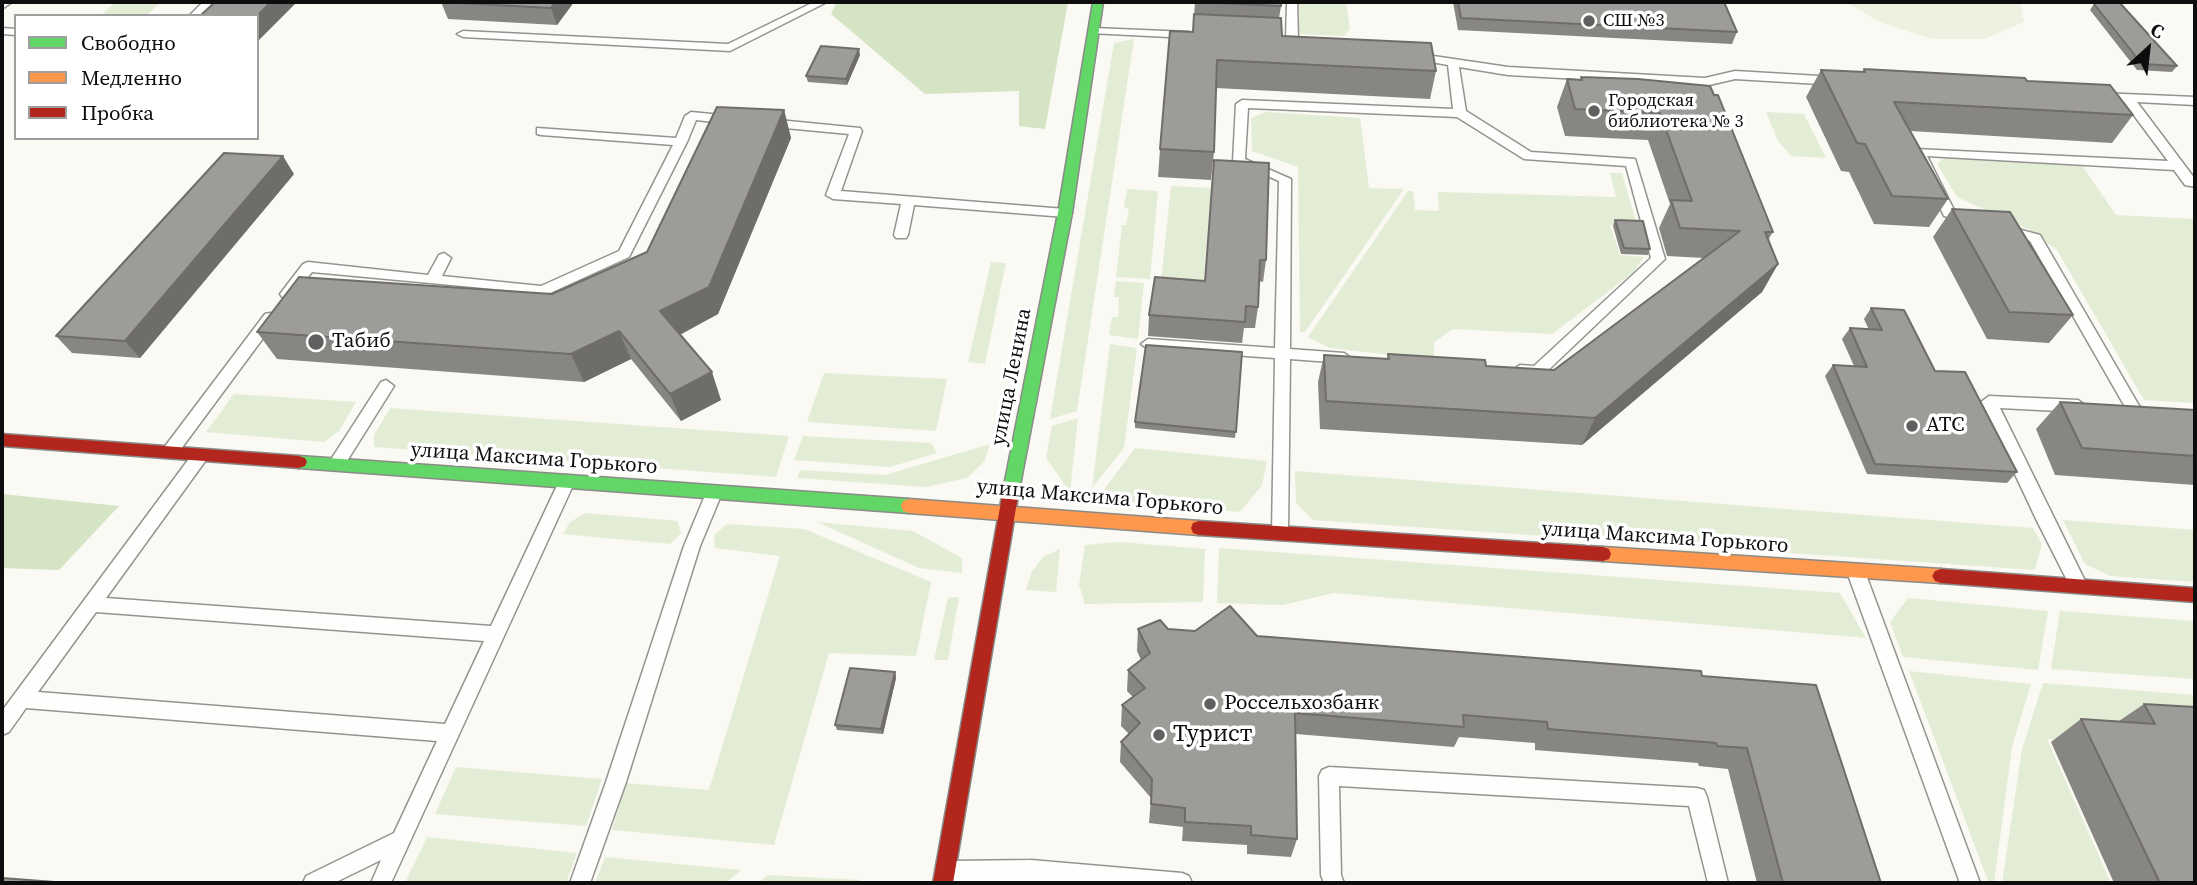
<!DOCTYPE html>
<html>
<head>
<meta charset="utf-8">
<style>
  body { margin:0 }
  #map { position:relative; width:2197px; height:885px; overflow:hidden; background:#faf9f3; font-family:"Source Serif 4",serif }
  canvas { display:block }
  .frame { position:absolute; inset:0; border:4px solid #0d0d0d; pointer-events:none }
  .legend { position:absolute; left:14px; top:14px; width:245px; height:126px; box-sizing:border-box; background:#fff; border:2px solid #9e9e9e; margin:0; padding:9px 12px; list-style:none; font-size:21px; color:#0d0d0d }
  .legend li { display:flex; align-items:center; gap:14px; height:35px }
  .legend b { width:35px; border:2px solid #9e9e9e }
  .north { position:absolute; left:2113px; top:14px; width:70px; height:70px; -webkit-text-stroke:5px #fff; paint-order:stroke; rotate:27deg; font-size:19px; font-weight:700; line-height:28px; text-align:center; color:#0d0d0d }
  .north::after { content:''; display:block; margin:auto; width:24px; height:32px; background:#0d0d0d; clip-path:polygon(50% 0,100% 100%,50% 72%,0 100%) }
</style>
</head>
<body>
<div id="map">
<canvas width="2197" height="885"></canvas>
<div class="frame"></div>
<ul class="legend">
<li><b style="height:9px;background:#63d668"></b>Свободно</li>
<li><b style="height:9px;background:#ff974d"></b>Медленно</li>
<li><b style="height:9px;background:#b3261e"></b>Пробка</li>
</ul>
<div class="north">С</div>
</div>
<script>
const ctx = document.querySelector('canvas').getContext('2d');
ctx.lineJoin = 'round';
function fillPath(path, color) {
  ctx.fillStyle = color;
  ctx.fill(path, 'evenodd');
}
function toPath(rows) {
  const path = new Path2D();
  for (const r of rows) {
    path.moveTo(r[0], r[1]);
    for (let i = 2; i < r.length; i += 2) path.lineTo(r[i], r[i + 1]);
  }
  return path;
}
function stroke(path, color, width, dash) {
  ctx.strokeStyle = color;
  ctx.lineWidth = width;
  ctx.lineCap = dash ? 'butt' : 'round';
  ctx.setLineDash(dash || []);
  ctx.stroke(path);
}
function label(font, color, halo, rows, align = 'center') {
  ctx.font = font + ' "Source Serif 4",serif';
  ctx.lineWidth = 7;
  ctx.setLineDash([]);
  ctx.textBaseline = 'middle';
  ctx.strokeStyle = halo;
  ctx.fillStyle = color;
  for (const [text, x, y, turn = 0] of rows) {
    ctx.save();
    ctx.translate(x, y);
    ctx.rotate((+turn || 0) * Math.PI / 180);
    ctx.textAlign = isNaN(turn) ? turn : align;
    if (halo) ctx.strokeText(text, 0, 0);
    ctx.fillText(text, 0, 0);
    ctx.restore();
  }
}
fillPath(toPath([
  [116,2,161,2,146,16,100,16],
  [1298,2,1346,2,1350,29,1344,36,1299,34],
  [1134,39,1077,411,1050,419,1114,43],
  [1265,112,1360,118,1369,188,1404,189,1305,332,1300,332,1298,167,1252,151,1251,118],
  [1766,112,1804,114,1826,158,1791,156,1778,141],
  [1956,157,2081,164,2116,215,2195,219,2195,403,2144,400,2057,250,2028,229,1957,197,1937,164,1943,159],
  [1610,173,1622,173,1637,225,1610,225,1620,255,1644,257,1633,273,1552,334,1453,329,1434,342,1434,360,1330,348,1308,337,1408,191,1413,191,1415,210,1439,211,1438,192,1616,197],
  [1171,186,1211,188,1203,284,1161,281],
  [1127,189,1158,191,1150,279,1116,277,1122,225,1126,225,1129,209,1124,207],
  [991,262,1006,263,985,364,968,362],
  [1116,281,1144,283,1138,339,1109,335,1112,317,1118,317,1119,297,1114,297],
  [1110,344,1137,348,1124,448,1092,488],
  [824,373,947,379,936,431,807,422],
  [234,394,356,402,339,431,324,442,206,432],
  [390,408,789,436,776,477,374,447,374,435],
  [1078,418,1070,492,1046,458,1052,426],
  [803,436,931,443,937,453,890,467,794,460],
  [990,444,984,462,967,478,926,487,797,478,800,470,885,475],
  [1135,448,1267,461,1262,485,1240,512,1097,499],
  [1295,471,2033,528,2042,544,2035,570,1313,520,1296,503],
  [586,513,677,521,681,533,670,544,563,534,570,522],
  [2063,520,2195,530,2195,582,2110,576,2085,564],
  [817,522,913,531,962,558,962,573,919,568],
  [727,524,804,529,931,582,916,656,829,653,774,845,612,830,626,783,709,790,780,556,715,548,714,535],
  [1119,542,1205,549,1203,602,1085,604,1079,585,1085,545],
  [1219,548,1840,593,1866,638,1333,593,1283,605,1217,603],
  [1060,549,1056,592,1026,590,1031,573,1043,557],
  [959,597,948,660,934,660,948,598],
  [1908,598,2048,611,2038,670,1903,657,1890,622],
  [2060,611,2195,621,2195,679,2051,669],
  [1909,671,2031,684,2012,747,1994,883,1988,881],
  [2043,683,2195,695,2195,731,2116,744,2047,739,2111,883,2002,883,2022,749],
  [456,767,602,779,586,826,435,814],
  [427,837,577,853,566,883,405,883],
  [605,857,741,870,726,883,595,883],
  [768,875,861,880,860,883,758,883]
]), '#e3edd5');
fillPath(toPath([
  [837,2,1068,2,1045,129,1019,126,1019,91,925,94,831,14],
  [2,494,119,506,59,570,2,568]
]), '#d4e4c4');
fillPath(toPath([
  [1846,2,2020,2,2024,22,1984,39,1932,39,1879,22]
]), '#ecf2df');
const lane = toPath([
  [2,2,12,2,2,9,2,2],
  [203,2,214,2,201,16,189,16,203,2],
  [814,2,827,2,730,51,463,37,457,34,463,31,728,44,814,2],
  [1287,2,1297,2,1298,40,1292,43,1286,40,1287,2],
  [2,28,16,29,16,35,2,34,2,28],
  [1094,28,1189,32,1195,35,1189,38,1090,33,1090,29,1094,28],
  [1413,53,1508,67,1705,78,1735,71,1836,77,1842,81,1836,85,1735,79,1705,86,1508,75,1459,67,1466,111,1531,152,1635,159,1665,259,1542,376,1537,377,1515,374,1513,370,1520,365,1534,366,1651,258,1626,166,1524,159,1457,117,1248,108,1245,159,1291,179,1290,349,1344,353,1351,358,1344,363,1290,359,1288,533,1286,538,1280,540,1274,538,1272,533,1275,358,1148,349,1141,344,1148,339,1275,348,1279,181,1233,161,1236,104,1242,100,1453,109,1448,65,1409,58,1409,54,1413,53],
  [2100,93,2195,97,2195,105,2137,102,2195,179,2195,187,2185,185,2174,170,1927,156,1954,210,1973,215,1975,218,1968,222,1944,216,1913,152,1915,149,2168,161,2124,102,2096,100,2094,97,2100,93],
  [691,112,732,116,738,120,732,124,696,120,687,142,629,257,548,294,312,272,292,297,282,297,280,294,303,264,308,262,428,275,439,255,444,253,451,258,442,276,541,286,619,251,673,145,541,135,537,134,537,128,676,138,685,116,691,112],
  [768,119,860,128,862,131,841,191,1065,209,1072,213,1065,217,914,205,908,235,906,238,896,238,894,235,901,204,833,199,826,195,849,134,764,126,762,123,768,119],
  [2003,225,2040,235,2138,404,2141,408,2138,412,2128,412,2030,241,1998,232,1996,229,2003,225],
  [270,313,275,314,277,318,275,322,175,457,163,457,161,453,163,449,265,314,270,313],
  [386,380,394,386,342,469,330,469,328,465,330,461,381,382,386,380],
  [1989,396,2078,400,2086,406,2078,412,2000,408,2087,585,2084,590,2078,592,2072,590,2037,521,1981,402,1989,396],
  [200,450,206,452,208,456,206,460,106,598,491,626,561,477,567,475,573,477,575,481,391,883,371,883,381,860,334,883,303,883,306,876,394,833,437,741,26,708,9,732,2,735,2,711,194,452,200,450],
  [96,612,484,641,445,724,38,692,96,612],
  [714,487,720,488,722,493,700,546,626,782,590,883,570,883,606,782,684,546,706,493,708,488,714,487],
  [1856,565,1862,567,1865,572,1980,883,1960,883,1847,572,1850,567,1856,565],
  [1329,767,1697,788,1704,790,1707,797,1728,883,1708,883,1689,806,1339,786,1341,875,1344,883,1324,883,1321,875,1319,776,1322,770,1329,767],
  [1031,860,1182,873,1189,876,1192,883,951,881,944,878,941,871,944,864,951,861,1031,860]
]);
const fast = toPath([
  [1093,2,1103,2,1072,213,1018,496,1016,501,1010,502,1004,501,1002,496,1058,213,1093,2],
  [299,456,909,499,915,501,917,506,915,511,909,513,299,468,293,466,291,462,293,458,299,456]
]);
const slow = toPath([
  [909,499,1199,521,1205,523,1207,528,1205,533,1199,535,909,513,903,511,901,506,903,501,909,499],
  [1603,547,1941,569,1947,571,1950,576,1947,581,1941,583,1603,561,1597,559,1595,554,1597,549,1603,547]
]);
const jam = toPath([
  [2,434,299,456,305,458,307,462,305,466,299,468,2,446,2,434],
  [1010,490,1016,491,1018,496,953,883,933,883,1002,496,1004,491,1010,490],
  [1199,521,1603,547,1609,549,1611,554,1609,559,1603,561,1199,535,1193,533,1191,528,1193,523,1199,521],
  [1941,569,2195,588,2195,602,1941,583,1935,581,1932,576,1935,571,1941,569]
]);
stroke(lane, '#949391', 3);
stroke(fast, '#8a8a87', 3);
stroke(slow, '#8a8a87', 3);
stroke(jam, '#8a8a87', 3);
fillPath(lane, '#fefefd');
fillPath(fast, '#63d668');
fillPath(slow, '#ff974d');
fillPath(jam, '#b3261e');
fillPath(toPath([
  [441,2,574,2,557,25,448,19],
  [1195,2,1281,6,1279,18,1282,36,1436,71,1430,99,1216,88,1214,152,1211,180,1158,177,1160,149,1193,32],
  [1453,2,1724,2,1737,32,1732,44,1458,30],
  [2094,4,2177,66,2172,72,2137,70,2090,10],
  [860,55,847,85,808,82,806,76],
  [1864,69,2027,81,2133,115,2112,143,1910,131,1948,199,1929,227,1874,224,1849,172,1841,171,1806,97,1821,70,1862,72],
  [1581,77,1638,79,1773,232,1768,240,1778,264,1762,292,1582,445,1320,429,1318,382,1324,355,1387,359,1388,354,1486,366,1554,370,1704,258,1667,256,1659,228,1670,204,1648,140,1565,136,1557,107,1567,79,1580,80],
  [784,110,791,138,718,314,680,335,721,400,681,421,631,359,584,382,277,359,257,332,552,294,647,252],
  [1214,160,1266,260,1263,282,1259,281,1258,307,1255,328,1244,328,1242,343,1148,336,1149,315,1205,281],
  [294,174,140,358,72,353,56,336],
  [1952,209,2073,315,2049,343,1987,339,1933,237],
  [1615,220,1650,249,1648,255,1621,254,1613,226],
  [1871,308,1935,371,2017,472,2007,483,1867,474,1825,376,1833,365,1854,366,1842,339,1850,328,1869,330,1864,319],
  [1242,352,1235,438,1135,428,1135,422],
  [2060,402,2195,410,2195,485,2055,475,2036,429],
  [1138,629,1168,629,1702,676,1881,883,1757,883,1728,769,1699,766,1698,763,1535,750,1535,743,1459,737,1454,747,1296,734,1297,839,1291,857,1247,854,1247,845,1182,841,1183,827,1149,823,1151,798,1120,762,1121,742,1129,734,1121,726,1122,705,1133,697,1127,691,1128,670,1141,660,1137,651],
  [895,672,896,678,883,734,837,730,835,725],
  [2144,704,2195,707,2195,883,2114,883,2051,742,2081,719,2119,721]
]), '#888683');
fillPath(toPath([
  [271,2,297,2,257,42,257,16],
  [555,2,574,2,557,25,551,8],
  [859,49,860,55,847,85,846,79],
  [784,110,791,138,718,314,671,339,660,311],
  [283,156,294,174,140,358,125,341],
  [1778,264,1762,292,1582,445,1595,418],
  [619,331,631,359,584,382,571,354],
  [712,372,721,400,681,421,670,394],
  [895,672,896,678,883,734,881,729]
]), '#6f6d6a');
const building = toPath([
  [215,2,271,2,257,16,200,16,215,2],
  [441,2,555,2,551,8,441,2],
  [1195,2,1281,2,1281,6,1195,2],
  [1458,2,1724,2,1737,32,1461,18,1458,2],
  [2097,2,2119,2,2177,66,2142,64,2094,4,2097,2],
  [1194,14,1281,18,1282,36,1431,43,1436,71,1217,60,1214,152,1160,149,1170,31,1193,32,1194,14],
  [821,46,859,49,846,79,806,76,821,46],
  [1864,69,2025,78,2027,81,2110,85,2133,115,1894,102,1948,199,1892,196,1865,144,1857,143,1821,70,1865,72,1864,69],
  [1581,77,1638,79,1710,86,1714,95,1718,95,1773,232,1765,232,1778,264,1595,418,1326,401,1324,355,1389,359,1388,354,1485,360,1486,366,1554,370,1740,231,1680,228,1671,200,1692,201,1660,113,1575,109,1567,79,1582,80,1581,77],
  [717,107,784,110,709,287,660,311,712,372,670,394,619,331,571,354,257,332,299,277,552,294,647,252,717,107],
  [224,153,283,156,125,341,56,336,224,153],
  [1214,160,1269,163,1266,260,1260,260,1258,307,1246,306,1245,322,1149,315,1155,277,1205,281,1214,160],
  [1952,209,2010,212,2073,315,2009,312,1952,209],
  [1615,220,1643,221,1650,249,1624,248,1615,220],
  [1871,308,1904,310,1935,371,1965,372,2017,472,1875,464,1833,365,1867,367,1850,328,1882,330,1871,308],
  [1146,345,1242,352,1236,432,1135,422,1146,345],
  [2060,402,2195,410,2195,456,2082,448,2060,402],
  [1230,606,1257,636,1701,671,1702,676,1816,685,1881,883,1783,883,1747,748,1717,746,1716,743,1548,729,1547,722,1463,715,1464,727,1295,713,1297,839,1251,835,1251,826,1185,822,1185,808,1151,804,1152,779,1121,742,1140,723,1122,705,1145,688,1128,670,1150,653,1138,629,1160,620,1168,629,1195,631,1230,606],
  [850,668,895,672,881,729,835,725,850,668],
  [2144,704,2195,707,2195,883,2160,883,2081,719,2155,724,2144,704],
  [2,878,68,883,2,883,2,878]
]);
fillPath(building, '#9e9c98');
stroke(building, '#6f6d6a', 2);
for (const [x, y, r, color] of [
  [1589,21,7,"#60605e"],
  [1594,111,7,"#60605e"],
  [316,342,9,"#60605e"],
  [1912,426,7,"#60605e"],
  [1210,704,7,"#60605e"],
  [1159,735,7,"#60605e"]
]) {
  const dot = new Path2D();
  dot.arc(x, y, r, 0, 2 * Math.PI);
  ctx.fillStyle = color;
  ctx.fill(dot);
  stroke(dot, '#fff', 2.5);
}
label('18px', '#0d0d0d', '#fff', [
  ["СШ №3",1603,21],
  ["Городская",1608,101],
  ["библиотека № 3",1608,122]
], 'left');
label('21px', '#0d0d0d', '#fff', [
  ["Табиб",332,342],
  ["АТС",1926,426],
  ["Россельхозбанк",1224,704]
], 'left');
label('21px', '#0d0d0d', '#fff', [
  ["улица Ленина",1012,377,-79],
  ["улица Максима Горького",534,459,4],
  ["улица Максима Горького",1100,498,5],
  ["улица Максима Горького",1665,538,4]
]);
label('24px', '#0d0d0d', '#fff', [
  ["Турист",1173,735]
], 'left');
</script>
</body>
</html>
